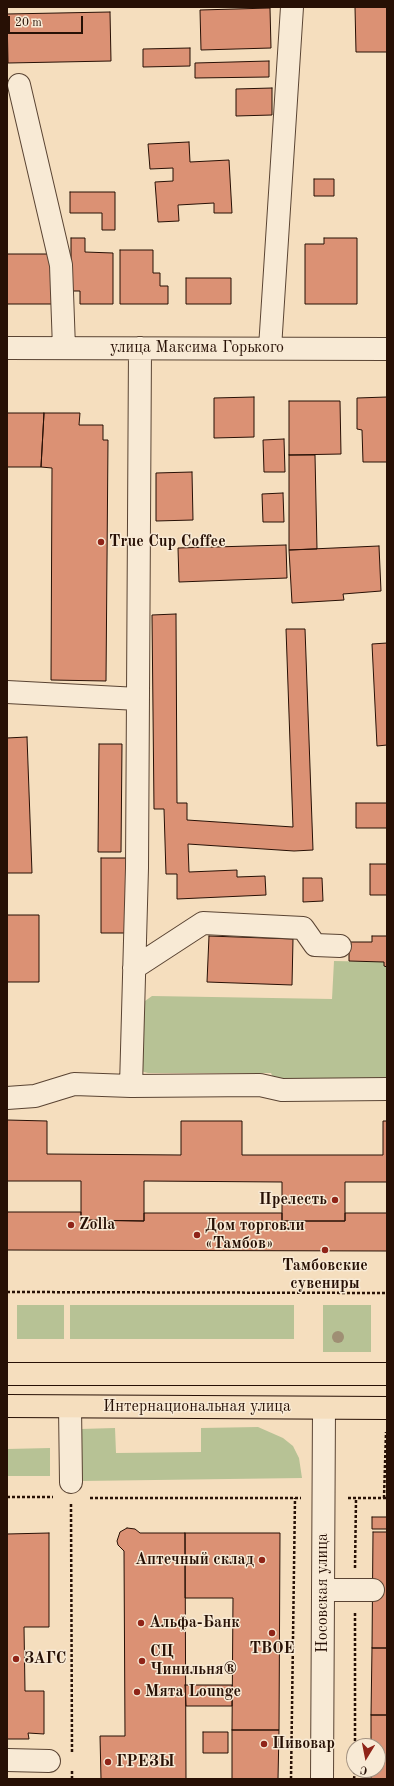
<!DOCTYPE html>
<html>
<head>
<meta charset="utf-8">
<style>
  body { margin:0 }
  #map { position:relative; width:394px; height:1786px; overflow:hidden; background:#f5debe; font-family:"Old Standard TT",serif }
  canvas { display:block }
  .frame { position:absolute; inset:0; border:8px solid #271005; pointer-events:none }
  .north { position:absolute; left:346px; top:1738px; width:40px; height:40px; box-sizing:border-box; background:#f8ead5; border:1px solid #a49382; border-radius:50%; rotate:190deg; font-size:11px; font-weight:700; line-height:16px; text-align:center; color:#271005 }
  .north::after { content:''; display:block; margin:auto; width:14px; height:18px; background:#8f2418; clip-path:polygon(50% 0,100% 100%,50% 72%,0 100%) }
  .scale { position:absolute; left:8px; top:16px; width:75px; height:18px; box-sizing:border-box; border:2px solid #271005; border-top:0; padding-left:5px; font-size:12px; line-height:14px; white-space:nowrap; color:#271005; -webkit-text-stroke:3px #f8ead5; paint-order:stroke }
</style>
</head>
<body>
<div id="map">
<canvas width="394" height="1786"></canvas>
<div class="frame"></div>
<div class="north">С</div>
<div class="scale">20 m</div>
</div>
<script>
const ctx = document.querySelector('canvas').getContext('2d');
ctx.lineJoin = 'round';
function fillPath(path, color) {
  ctx.fillStyle = color;
  ctx.fill(path, 'evenodd');
}
function toPath(rows) {
  const path = new Path2D();
  for (const r of rows) {
    path.moveTo(r[0], r[1]);
    for (let i = 2; i < r.length; i += 2) path.lineTo(r[i], r[i + 1]);
  }
  return path;
}
function stroke(path, color, width, dash) {
  ctx.strokeStyle = color;
  ctx.lineWidth = width;
  ctx.lineCap = dash ? 'butt' : 'round';
  ctx.setLineDash(dash || []);
  ctx.stroke(path);
}
function label(font, color, halo, rows, align = 'center') {
  ctx.font = font + ' "Old Standard TT",serif';
  ctx.lineWidth = 3;
  ctx.setLineDash([]);
  ctx.textBaseline = 'middle';
  ctx.strokeStyle = halo;
  ctx.fillStyle = color;
  for (const [text, x, y, turn = 0] of rows) {
    ctx.save();
    ctx.translate(x, y);
    ctx.rotate((+turn || 0) * Math.PI / 180);
    ctx.textAlign = isNaN(turn) ? turn : align;
    if (halo) ctx.strokeText(text, 0, 0);
    ctx.fillText(text, 0, 0);
    ctx.restore();
  }
}
fillPath(toPath([
  [334,961,384,962,384,966,387,967,387,1082,275,1082,271,1073,148,1073,144,1072,140,1069,140,1008,145,1001,152,996,332,999],
  [17,1305,64,1305,64,1339,17,1339],
  [70,1305,294,1305,294,1339,70,1339],
  [323,1305,371,1305,371,1352,323,1352],
  [258,1427,283,1438,293,1446,299,1458,302,1478,81,1481,80,1429,115,1428,116,1453,201,1452,201,1428],
  [50,1448,50,1476,7,1476,7,1449]
]), '#b7c295');
const building = toPath([
  [355,7,387,7,387,52,356,52,355,7],
  [270,8,271,48,201,50,200,10,270,8],
  [110,12,111,61,8,63,7,14,110,12],
  [190,48,190,66,143,67,143,49,190,48],
  [269,61,269,77,195,78,195,63,269,61],
  [272,88,272,115,236,116,236,89,272,88],
  [189,142,190,162,229,160,232,213,214,213,214,203,178,205,179,221,158,222,155,182,173,181,173,168,150,169,148,144,189,142],
  [314,179,334,179,334,196,314,196,314,179],
  [70,192,115,192,115,230,102,230,102,213,70,213,70,192],
  [71,238,85,238,85,252,113,253,113,304,80,304,80,291,71,291,71,238],
  [324,238,357,238,357,304,305,304,305,244,324,244,324,238],
  [120,250,153,250,153,273,160,273,160,286,168,286,168,304,120,304,120,250],
  [7,254,53,254,53,304,7,304,7,254],
  [186,278,231,278,231,304,186,304,186,278],
  [254,397,254,437,214,438,214,398,254,397],
  [387,397,387,462,363,462,362,430,357,429,357,398,387,397],
  [289,401,340,401,341,454,289,455,289,401],
  [7,413,44,413,41,467,7,467,7,413],
  [44,413,80,413,79,425,103,425,103,440,108,440,106,681,51,680,52,468,41,467,44,413],
  [284,439,285,472,264,472,263,440,284,439],
  [289,455,315,455,317,549,289,550,289,455],
  [192,472,193,520,156,521,156,473,192,472],
  [283,493,284,522,263,522,262,494,283,493],
  [286,545,287,578,179,582,178,548,286,545],
  [379,546,381,591,343,594,344,600,292,603,289,550,379,546],
  [176,614,177,803,187,803,187,820,293,827,286,629,305,629,313,850,294,851,188,844,189,872,237,870,237,877,265,876,266,895,177,899,177,874,166,874,164,809,154,809,152,615,176,614],
  [387,643,387,745,377,746,372,644,387,643],
  [27,737,32,873,7,873,7,738,27,737],
  [99,744,122,744,121,852,98,852,99,744],
  [356,803,387,803,387,828,356,828,356,803],
  [101,858,126,858,125,933,101,933,101,858],
  [370,864,387,864,387,895,370,895,370,864],
  [303,878,322,878,323,901,303,902,303,878],
  [7,915,39,915,39,982,7,982,7,915],
  [209,936,293,939,292,985,207,982,209,936],
  [372,936,387,936,387,967,384,966,384,962,349,961,349,942,372,942,372,936],
  [7,1120,47,1121,47,1154,181,1155,181,1121,242,1121,242,1155,383,1155,383,1121,387,1121,387,1182,345,1182,345,1221,282,1221,282,1182,144,1181,144,1221,81,1220,81,1181,7,1181,7,1120],
  [7,1212,81,1212,81,1220,144,1221,144,1213,282,1213,282,1221,345,1221,345,1213,387,1213,387,1251,7,1250,7,1212],
  [372,1517,387,1517,387,1529,372,1529,372,1517],
  [127,1528,135,1529,140,1533,185,1533,186,1779,101,1779,100,1736,125,1736,124,1551,118,1545,117,1541,120,1532,127,1528],
  [373,1532,387,1532,387,1648,372,1648,373,1532],
  [49,1533,49,1627,24,1627,25,1691,44,1691,44,1734,28,1733,29,1739,7,1739,7,1534,49,1533],
  [185,1533,280,1533,279,1730,232,1730,233,1598,185,1598,185,1533],
  [372,1648,387,1648,387,1715,371,1715,372,1648],
  [185,1685,232,1685,232,1706,186,1706,185,1685],
  [371,1715,387,1715,387,1779,371,1779,371,1770,378,1770,378,1746,371,1746,371,1715],
  [232,1730,279,1730,278,1779,232,1779,232,1730],
  [203,1732,228,1732,228,1753,203,1753,203,1732]
]);
fillPath(building, '#db9174');
stroke(building, '#271005', 1);
const minor = toPath([
  [19,85,61,265,64,348],
  [7,348,387,349],
  [270,348,292,7],
  [7,692,138,699],
  [134,968,203,923,303,928,315,945,340,946],
  [131,1086,260,1085,282,1090,387,1089],
  [7,1098,35,1096,74,1084,131,1086,137,868,140,348],
  [70,1407,71,1482],
  [323,1590,373,1590],
  [7,1760,49,1761],
  [322,1779,324,1408]
]);
const major = toPath([
  [7,1374,387,1374],
  [7,1406,387,1408]
]);
stroke(minor, '#5a4433', 24);
stroke(major, '#271005', 24);
stroke(toPath([
  [7,1292,387,1293],
  [7,1497,53,1497],
  [90,1498,301,1498],
  [348,1498,387,1498],
  [384,1498,386,1432],
  [71,1504,72,1753],
  [355,1568,356,1499],
  [355,1746,355,1613],
  [72,1779,72,1770],
  [291,1779,295,1498],
  [354,1779,355,1770]
]), '#271005', 2.5, [3, 2]);
stroke(minor, '#f8ead5', 22);
stroke(major, '#f5debe', 22);
ctx.fillStyle = '#9f8f74';
for (const [x, y] of [
  [338,1337]
]) {
  ctx.beginPath();
  ctx.arc(x, y, 6, 0, 2 * Math.PI);
  ctx.fill();
}
for (const [x, y, r, color] of [
  [101,542,4,"#8f2418"],
  [335,1200,4,"#8f2418"],
  [71,1225,4,"#8f2418"],
  [197,1235,4,"#8f2418"],
  [325,1250,4,"#8f2418"],
  [262,1560,4,"#8f2418"],
  [141,1623,4,"#8f2418"],
  [272,1633,4,"#8f2418"],
  [16,1659,4,"#8f2418"],
  [142,1661,4,"#8f2418"],
  [137,1692,4,"#8f2418"],
  [264,1744,4,"#8f2418"],
  [108,1762,4,"#8f2418"]
]) {
  const dot = new Path2D();
  dot.arc(x, y, r, 0, 2 * Math.PI);
  ctx.fillStyle = color;
  ctx.fill(dot);
  stroke(dot, '#f8ead5', 1.5);
}
label('16px', '#271005', '#f8ead5', [
  ["улица Максима Горького",197,348],
  ["Интернациональная улица",197,1407],
  ["Носовская улица",323,1593,-90]
]);
label('bold 16px', '#271005', '#f8ead5', [
  ["True Cup Coffee",109,542],
  ["Прелесть",327,1200,"right"],
  ["Zolla",79,1225],
  ["Дом торговли",205,1226],
  ["«Тамбов»",205,1244],
  ["Тамбовские",325,1266,"center"],
  ["сувениры",325,1284,"center"],
  ["Аптечный склад",254,1560,"right"],
  ["Альфа-Банк",149,1623],
  ["ТВОЕ",272,1649,"center"],
  ["СЦ",150,1652],
  ["Чинильня®",150,1670],
  ["ЗАГС",24,1659],
  ["Мята Lounge",145,1692],
  ["Пивовар",272,1744],
  ["ГРЕЗЫ",116,1762]
], 'left');
</script>
</body>
</html>
